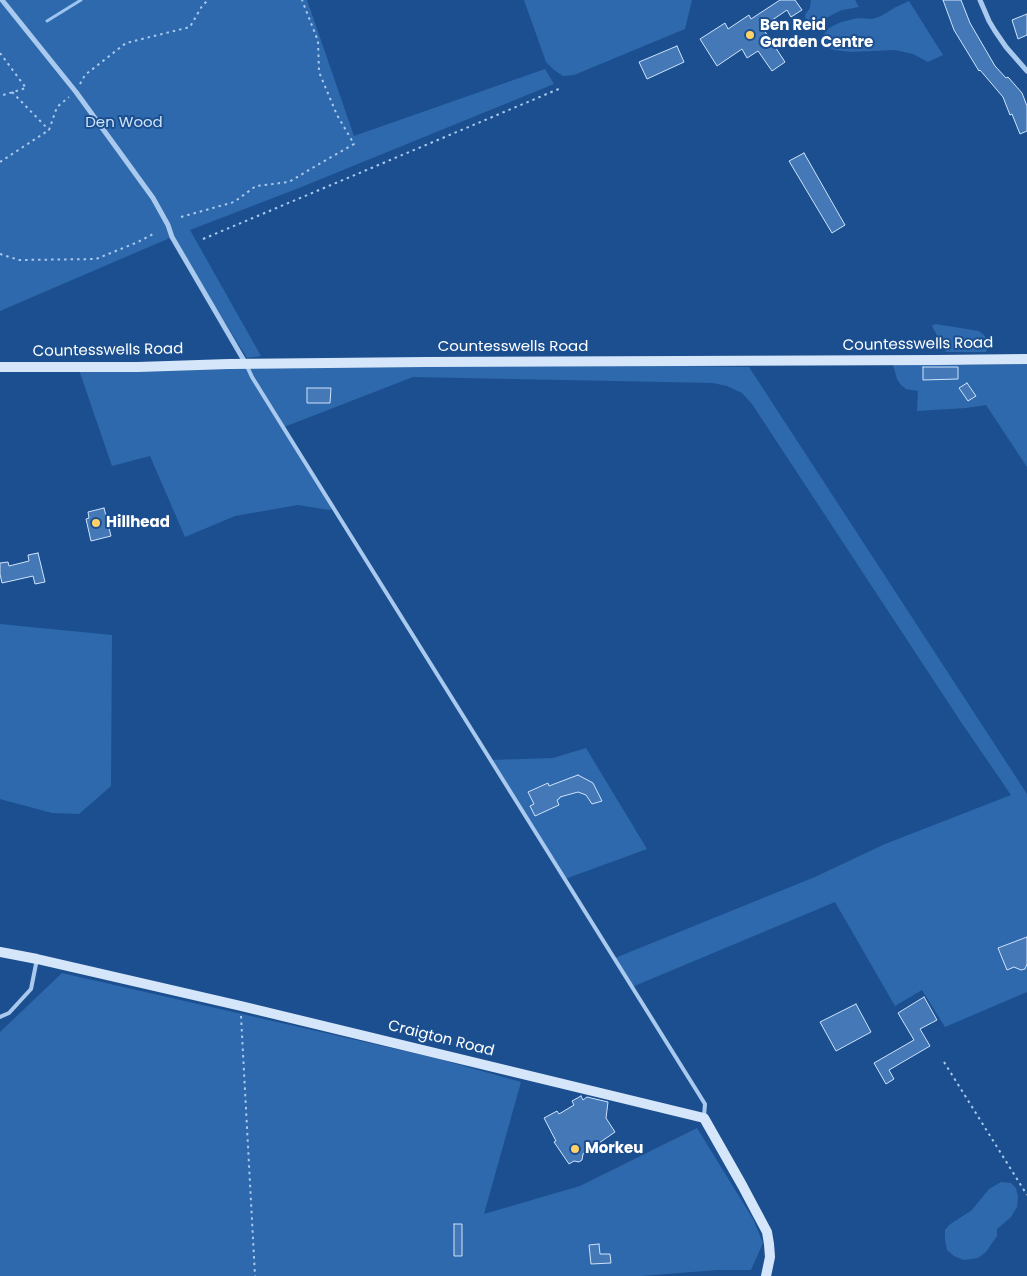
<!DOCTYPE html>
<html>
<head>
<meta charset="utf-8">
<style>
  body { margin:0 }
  canvas { display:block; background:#1b4f8f }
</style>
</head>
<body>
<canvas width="1027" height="1276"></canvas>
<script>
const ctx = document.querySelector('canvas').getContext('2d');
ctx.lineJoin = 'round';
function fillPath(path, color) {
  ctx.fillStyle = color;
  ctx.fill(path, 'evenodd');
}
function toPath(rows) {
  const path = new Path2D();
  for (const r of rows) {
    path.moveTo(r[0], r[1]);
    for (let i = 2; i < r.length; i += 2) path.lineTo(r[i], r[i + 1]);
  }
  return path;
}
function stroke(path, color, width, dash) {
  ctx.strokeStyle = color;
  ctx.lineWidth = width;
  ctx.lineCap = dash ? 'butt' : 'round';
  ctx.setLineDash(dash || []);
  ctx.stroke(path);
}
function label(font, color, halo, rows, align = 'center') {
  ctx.font = font + ' Poppins,sans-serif';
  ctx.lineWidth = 4;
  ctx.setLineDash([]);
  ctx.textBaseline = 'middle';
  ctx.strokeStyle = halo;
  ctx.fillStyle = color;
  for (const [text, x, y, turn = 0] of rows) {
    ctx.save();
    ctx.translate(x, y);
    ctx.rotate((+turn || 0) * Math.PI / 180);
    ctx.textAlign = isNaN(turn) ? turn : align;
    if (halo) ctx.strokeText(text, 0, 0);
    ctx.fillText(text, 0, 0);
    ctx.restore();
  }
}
fillPath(toPath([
  [0,0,307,0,354,136,545,69,554,84,299,188,190,230,261,356,247,358,172,237,0,311],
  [524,0,692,0,685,29,574,75,563,76,554,70,546,62],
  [811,0,855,0,859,7,842,10,828,17,816,27,810,26,806,22,805,15,810,8],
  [909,1,943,55,928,62,913,54,895,50,851,52,834,50,824,45,820,39,829,28,841,22,858,18,872,19,881,16,896,7],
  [935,324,979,331,984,335,989,344,986,352,946,352,932,326],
  [955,360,965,365,1027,364,1027,467,986,405,966,408,917,411,918,391,906,389,901,385,897,379,893,365],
  [426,362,749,367,1027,794,1027,992,945,1027,922,990,895,1006,835,902,632,987,615,958,815,877,885,844,1011,795,961,722,752,404,742,393,727,386,713,383,413,377,284,427,334,508,329,510,298,505,235,516,185,537,150,456,112,466,78,367],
  [0,624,112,635,111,786,79,814,52,813,0,799],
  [586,748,647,849,565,879,491,760,553,758],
  [62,973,435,1058,521,1082,484,1214,580,1186,697,1128,753,1219,763,1243,751,1270,717,1270,642,1276,0,1276,0,1032],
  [1001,1182,1011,1183,1016,1188,1018,1197,1017,1207,1011,1217,997,1229,997,1236,986,1252,978,1258,964,1260,954,1256,947,1250,945,1240,945,1230,949,1225,972,1210,989,1189]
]), '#2e69ad');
stroke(toPath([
  [47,21,81,0]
]), '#9cc4f0', 3);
const building = toPath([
  [780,0,795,0,802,10,791,17,787,10,762,27,785,62,772,71,758,51,747,58,742,49,717,66,700,39,725,23,728,29,749,15,751,19,780,0],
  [943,0,961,0,970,23,995,66,1006,78,1008,77,1022,93,1027,106,1027,131,1020,134,1012,114,1010,115,1003,97,980,70,979,71,954,30,943,0],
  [1027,14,1027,35,1018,39,1012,20,1027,14],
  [677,46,684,62,647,79,639,62,677,46],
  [804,153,845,225,832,233,789,161,804,153],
  [923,367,958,367,958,379,923,380,923,367],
  [967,383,976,396,968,401,959,388,967,383],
  [307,388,331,388,330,403,307,403,307,388],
  [104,508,111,536,91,541,86,519,89,518,88,512,104,508],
  [38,553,45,582,35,584,33,576,2,583,0,574,0,563,8,562,9,566,29,561,28,555,38,553],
  [578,775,593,783,602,801,592,804,586,795,578,792,560,797,560,798,557,800,559,805,535,816,530,806,534,804,528,792,548,783,549,786,578,775],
  [1027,937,1027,964,1025,969,1021,970,1014,967,1007,970,998,948,1027,937],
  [924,997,937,1020,920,1029,930,1046,889,1070,894,1079,886,1084,874,1063,914,1040,898,1013,924,997],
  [856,1004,871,1032,836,1051,820,1022,856,1004],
  [581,1096,583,1100,587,1097,608,1102,606,1118,615,1132,583,1154,582,1160,579,1162,574,1161,569,1164,554,1142,556,1141,544,1118,557,1111,559,1114,574,1105,572,1101,581,1096],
  [454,1224,462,1224,462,1256,454,1256,454,1224],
  [599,1244,600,1254,610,1254,611,1263,591,1264,589,1245,599,1244]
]);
fillPath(building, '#4478b7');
stroke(building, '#cfe3fa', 1);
stroke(toPath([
  [0,53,26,88,0,96],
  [80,84,85,75,126,43,190,27,202,6,208,0],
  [12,92,49,130],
  [0,162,49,130,57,107,69,97],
  [181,217,234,202,256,186,289,182,314,167,354,144,337,115,319,72,318,41,302,0],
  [203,239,561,88],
  [0,254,19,260,96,259,138,242,153,234],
  [241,1016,255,1276],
  [944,1062,1027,1195]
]), '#a9c9ee', 2, [2.5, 4]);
stroke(toPath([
  [246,364,252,377,283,427,705,1104,704,1116],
  [0,1017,9,1013,31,989,37,959]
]), '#a9c9ee', 4);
stroke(toPath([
  [2,0,76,92,153,198,168,225,172,237,246,364],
  [980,0,989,21,995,31,1006,47,1027,71]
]), '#a9c9ee', 5);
stroke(toPath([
  [0,367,138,367,229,364,426,362,937,360,1027,359],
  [0,952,37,959,241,1006,704,1118,742,1185,767,1232,769,1244,770,1257,766,1276]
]), '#d6e6fa', 10);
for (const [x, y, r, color] of [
  [750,35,5,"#ffd166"],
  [96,523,5,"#ffd166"],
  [575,1149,5,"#ffd166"]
]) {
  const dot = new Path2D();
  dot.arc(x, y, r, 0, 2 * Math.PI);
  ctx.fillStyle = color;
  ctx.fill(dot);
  stroke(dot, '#1b4f8f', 2);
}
label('bold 15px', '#fff', '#1b4f8f', [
  ["Ben Reid",760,26],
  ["Garden Centre",760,43],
  ["Hillhead",106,523],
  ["Morkeu",585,1149]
], 'left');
label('15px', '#cfe3fa', '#1b4f8f', [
  ["Den Wood",124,123]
]);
label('15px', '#fff', '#1b4f8f', [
  ["Countesswells Road",918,345,-1],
  ["Countesswells Road",513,347],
  ["Countesswells Road",108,351,-1],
  ["Craigton Road",441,1039,14]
]);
</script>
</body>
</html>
